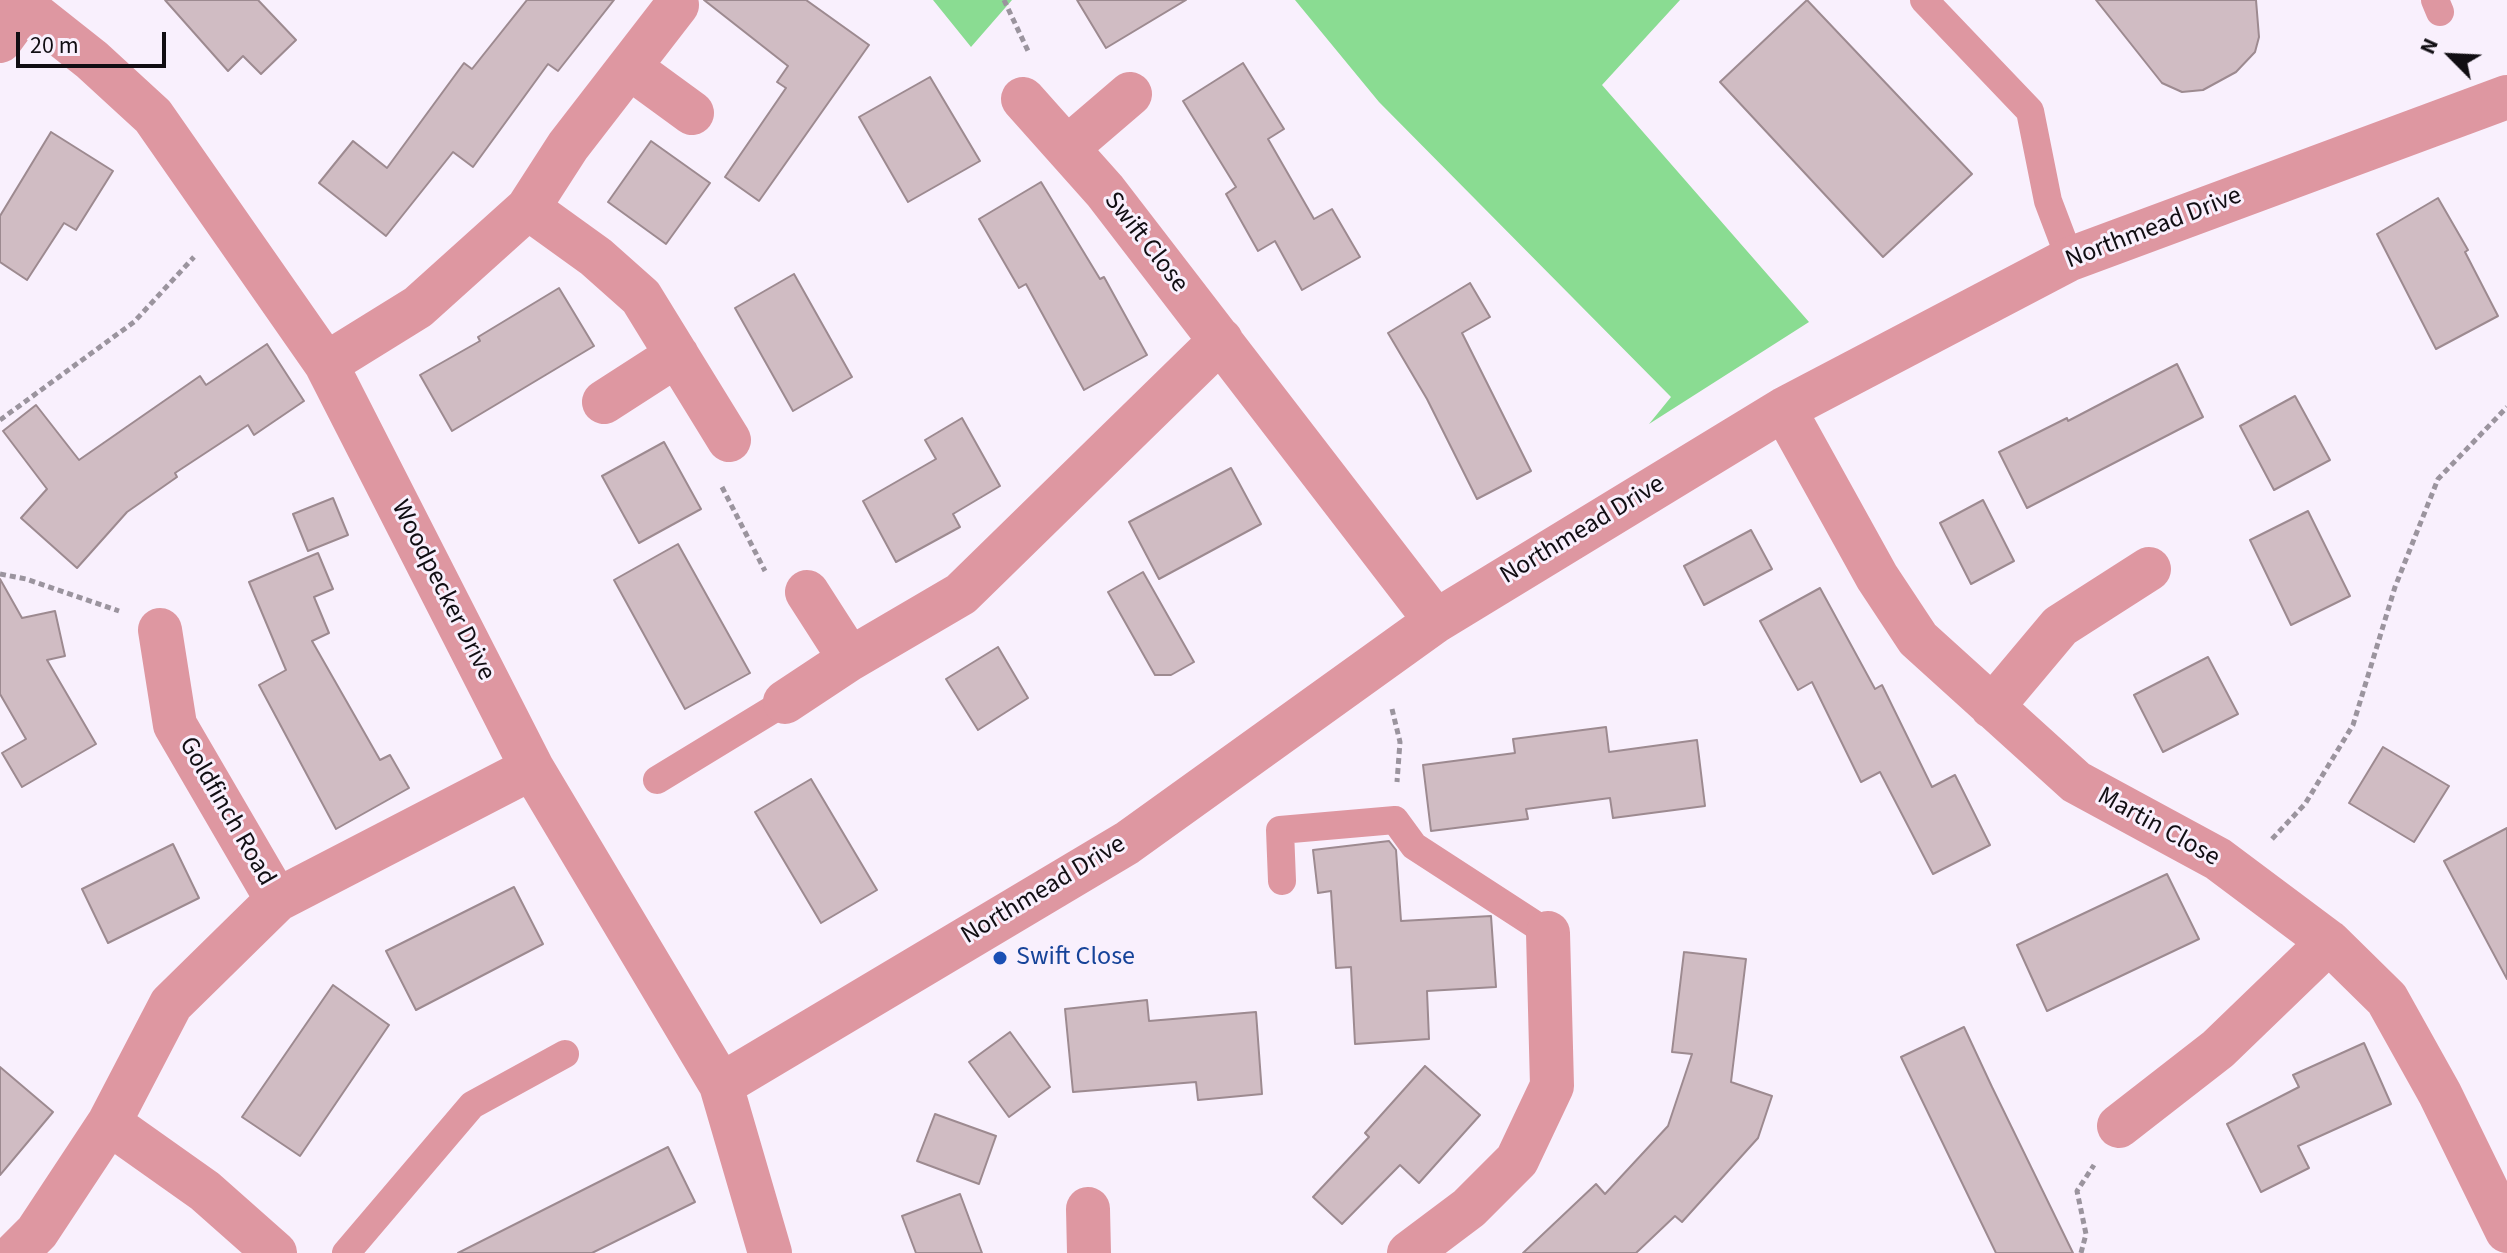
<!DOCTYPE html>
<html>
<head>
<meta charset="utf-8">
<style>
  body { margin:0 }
  #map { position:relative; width:2507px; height:1253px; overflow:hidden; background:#f9f0fd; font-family:"Source Sans 3",sans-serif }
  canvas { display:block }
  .north { position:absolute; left:2411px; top:16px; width:80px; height:80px; -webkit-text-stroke:6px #f9f0fd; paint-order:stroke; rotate:294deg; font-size:22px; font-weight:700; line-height:32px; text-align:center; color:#110e13 }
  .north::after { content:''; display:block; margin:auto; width:28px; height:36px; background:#110e13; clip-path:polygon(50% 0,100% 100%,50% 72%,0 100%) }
  .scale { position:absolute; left:16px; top:32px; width:150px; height:36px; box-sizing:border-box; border:4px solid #110e13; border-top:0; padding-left:10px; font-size:24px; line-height:28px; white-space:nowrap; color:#110e13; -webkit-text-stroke:6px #f9f0fd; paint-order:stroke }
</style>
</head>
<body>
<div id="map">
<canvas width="2507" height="1253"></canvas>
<div class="north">N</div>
<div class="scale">20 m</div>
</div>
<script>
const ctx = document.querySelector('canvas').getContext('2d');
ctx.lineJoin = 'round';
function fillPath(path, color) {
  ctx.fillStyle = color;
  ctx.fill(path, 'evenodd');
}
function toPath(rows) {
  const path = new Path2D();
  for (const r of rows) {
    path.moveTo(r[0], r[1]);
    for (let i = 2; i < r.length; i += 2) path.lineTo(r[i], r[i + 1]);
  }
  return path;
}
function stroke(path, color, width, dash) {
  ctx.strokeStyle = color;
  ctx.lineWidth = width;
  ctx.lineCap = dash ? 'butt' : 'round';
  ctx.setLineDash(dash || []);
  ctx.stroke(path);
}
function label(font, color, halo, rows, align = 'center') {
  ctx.font = font + ' "Source Sans 3",sans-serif';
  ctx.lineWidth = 6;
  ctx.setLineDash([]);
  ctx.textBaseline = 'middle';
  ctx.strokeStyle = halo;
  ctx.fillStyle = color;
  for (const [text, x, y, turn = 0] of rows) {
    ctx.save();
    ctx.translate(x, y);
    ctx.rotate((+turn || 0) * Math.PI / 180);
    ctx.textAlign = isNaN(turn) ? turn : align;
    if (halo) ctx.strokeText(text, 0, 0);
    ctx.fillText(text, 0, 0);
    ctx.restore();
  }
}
fillPath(toPath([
  [933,0,1012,0,971,47],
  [1295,0,1680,0,1602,85,1809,322,1649,424,1671,397,1379,102]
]), '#8adc92');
const building = toPath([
  [165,0,258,0,296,40,261,74,243,56,228,71,165,0],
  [527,0,614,0,558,71,548,64,473,167,453,152,386,236,319,183,353,141,387,168,464,63,472,69,527,0],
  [704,0,806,0,869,45,759,201,725,177,786,88,777,82,788,66,704,0],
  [1077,0,1186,0,1106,48,1077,0],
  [1807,0,1972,174,1883,257,1720,82,1807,0],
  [2096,0,2256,0,2259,37,2255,52,2236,72,2203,90,2182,92,2162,83,2096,0],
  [1243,63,1284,129,1268,139,1314,219,1332,209,1360,257,1302,290,1275,241,1258,251,1226,194,1236,187,1183,101,1243,63],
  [930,77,980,161,908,202,859,117,930,77],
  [51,132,113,171,76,230,64,223,27,280,0,262,0,216,51,132],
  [651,141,710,183,666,244,608,202,651,141],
  [1041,182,1100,279,1104,277,1147,355,1084,390,1026,284,1019,288,979,219,1041,182],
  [2438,198,2468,250,2465,252,2498,316,2436,349,2377,234,2438,198],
  [794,274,852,377,793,411,735,308,794,274],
  [1470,283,1490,317,1462,333,1531,471,1477,499,1427,399,1388,333,1470,283],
  [559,288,594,346,452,431,420,375,480,341,478,337,559,288],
  [267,344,304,401,254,435,248,425,175,473,177,477,127,512,77,568,21,518,47,489,3,431,36,405,79,460,200,376,206,385,267,344],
  [2177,364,2203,417,2027,508,1999,452,2067,418,2068,421,2177,364],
  [2295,396,2330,460,2274,490,2240,426,2295,396],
  [962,418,1000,486,953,514,960,527,896,562,863,501,936,459,925,440,962,418],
  [664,442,701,509,639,543,602,476,664,442],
  [1231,468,1261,524,1159,579,1129,522,1231,468],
  [333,498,348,535,308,551,293,514,333,498],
  [1983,500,2014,561,1971,584,1940,523,1983,500],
  [2308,511,2350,596,2291,625,2250,540,2308,511],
  [1751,530,1772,569,1704,605,1684,566,1751,530],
  [678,544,750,673,685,709,614,580,678,544],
  [318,553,333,589,314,597,329,633,312,641,380,760,390,755,409,788,336,829,259,685,286,670,249,582,318,553],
  [1143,572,1194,662,1171,675,1155,675,1108,592,1143,572],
  [0,579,22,618,55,611,65,656,47,660,96,744,22,787,2,753,26,739,0,694,0,579],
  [1820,588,1875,689,1882,685,1932,787,1955,775,1990,845,1933,874,1880,772,1861,782,1812,682,1798,690,1760,621,1820,588],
  [998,647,1028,698,978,730,946,679,998,647],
  [2208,657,2238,714,2163,752,2134,695,2208,657],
  [1606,727,1609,752,1697,740,1705,806,1613,818,1610,798,1526,809,1528,819,1431,831,1423,765,1515,753,1513,739,1606,727],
  [2383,747,2449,786,2414,842,2349,803,2383,747],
  [811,779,877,890,821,923,755,812,811,779],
  [2507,828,2507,979,2444,861,2507,828],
  [1389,841,1396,850,1401,921,1491,916,1496,987,1427,991,1429,1039,1355,1044,1351,967,1336,968,1331,891,1318,893,1313,850,1389,841],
  [173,844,199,898,108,943,82,889,173,844],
  [2167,874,2199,939,2047,1011,2017,945,2167,874],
  [514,887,543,944,416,1010,386,951,514,887],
  [1684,952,1746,959,1731,1082,1772,1096,1758,1138,1682,1222,1675,1216,1636,1253,1523,1253,1596,1184,1605,1194,1668,1126,1692,1054,1672,1052,1684,952],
  [333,985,389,1025,300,1156,242,1117,333,985],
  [1147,1000,1149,1021,1256,1012,1262,1094,1198,1100,1196,1082,1073,1092,1065,1009,1147,1000],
  [1964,1027,1992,1087,2073,1253,1996,1253,1901,1057,1964,1027],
  [1010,1032,1050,1087,1009,1117,969,1062,1010,1032],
  [2364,1043,2391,1104,2298,1146,2309,1168,2261,1192,2227,1124,2299,1087,2293,1075,2364,1043],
  [1425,1066,1480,1115,1419,1183,1400,1165,1342,1224,1313,1197,1369,1137,1365,1133,1425,1066],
  [0,1067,53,1112,0,1175,0,1067],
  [935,1114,996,1136,979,1184,917,1161,935,1114],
  [668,1147,695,1202,592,1253,458,1253,668,1147],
  [960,1194,982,1253,916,1253,902,1216,960,1194]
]);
fillPath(building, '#d0bcc3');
stroke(building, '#9d8a90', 2);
stroke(toPath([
  [1004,0,1029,53],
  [0,420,134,322,194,257],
  [722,487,765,571],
  [0,574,26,579,119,611],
  [1392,709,1400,742,1397,782],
  [2272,839,2305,804,2353,725,2395,587,2438,479,2507,407],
  [2081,1253,2086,1234,2077,1191,2094,1165]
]), '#9b949e', 5, [6, 4]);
stroke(toPath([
  [1924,0,2030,111,2048,201,2070,259],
  [2435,0,2440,12],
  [657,780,785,702],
  [1282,881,1280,830,1395,820,1414,846,1548,933],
  [346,1253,472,1105,565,1054]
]), '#de97a1', 28);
stroke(toPath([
  [9,0,25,7,92,60,153,116,326,364,532,768,721,1085,770,1253],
  [0,41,25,7],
  [629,67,692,113],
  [1023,99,1105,191,1436,621],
  [1067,148,1130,94],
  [528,208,596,257,641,297,729,440],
  [326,364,418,307,528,208,568,146,677,5],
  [604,402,677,355],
  [1784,409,1877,577,1918,639,2076,782,2218,859,2329,942,2387,999,2440,1094,2507,1231],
  [807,592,850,659],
  [160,630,175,725,277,900],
  [785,702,850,659,961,594,1221,340],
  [1992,707,2060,626,2149,569],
  [721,1085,1127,843,1436,621,1784,409,2070,259,2507,97],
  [109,1123,205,1191,275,1253],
  [2119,1126,2218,1049,2329,942],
  [1088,1209,1089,1253],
  [16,1253,37,1232,109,1123,171,1004,277,900,532,768],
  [1409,1253,1469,1208,1517,1160,1552,1086,1548,933]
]), '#de97a1', 44);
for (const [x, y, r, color] of [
  [1000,958,8,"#1a4fb4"]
]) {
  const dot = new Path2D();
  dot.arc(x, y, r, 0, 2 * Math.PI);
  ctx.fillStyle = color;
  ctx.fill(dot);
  stroke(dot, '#f9f0fd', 3);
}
label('26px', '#110e13', '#f9f0fd', [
  ["Northmead Drive",2154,229,-21],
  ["Swift Close",1145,243,52],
  ["Northmead Drive",1583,531,-31],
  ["Woodpecker Drive",442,591,63],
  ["Goldfinch Road",226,812,60],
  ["Martin Close",2158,828,29],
  ["Northmead Drive",1044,891,-31]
]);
label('26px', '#164399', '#f9f0fd', [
  ["Swift Close",1016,958]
], 'left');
</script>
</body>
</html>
